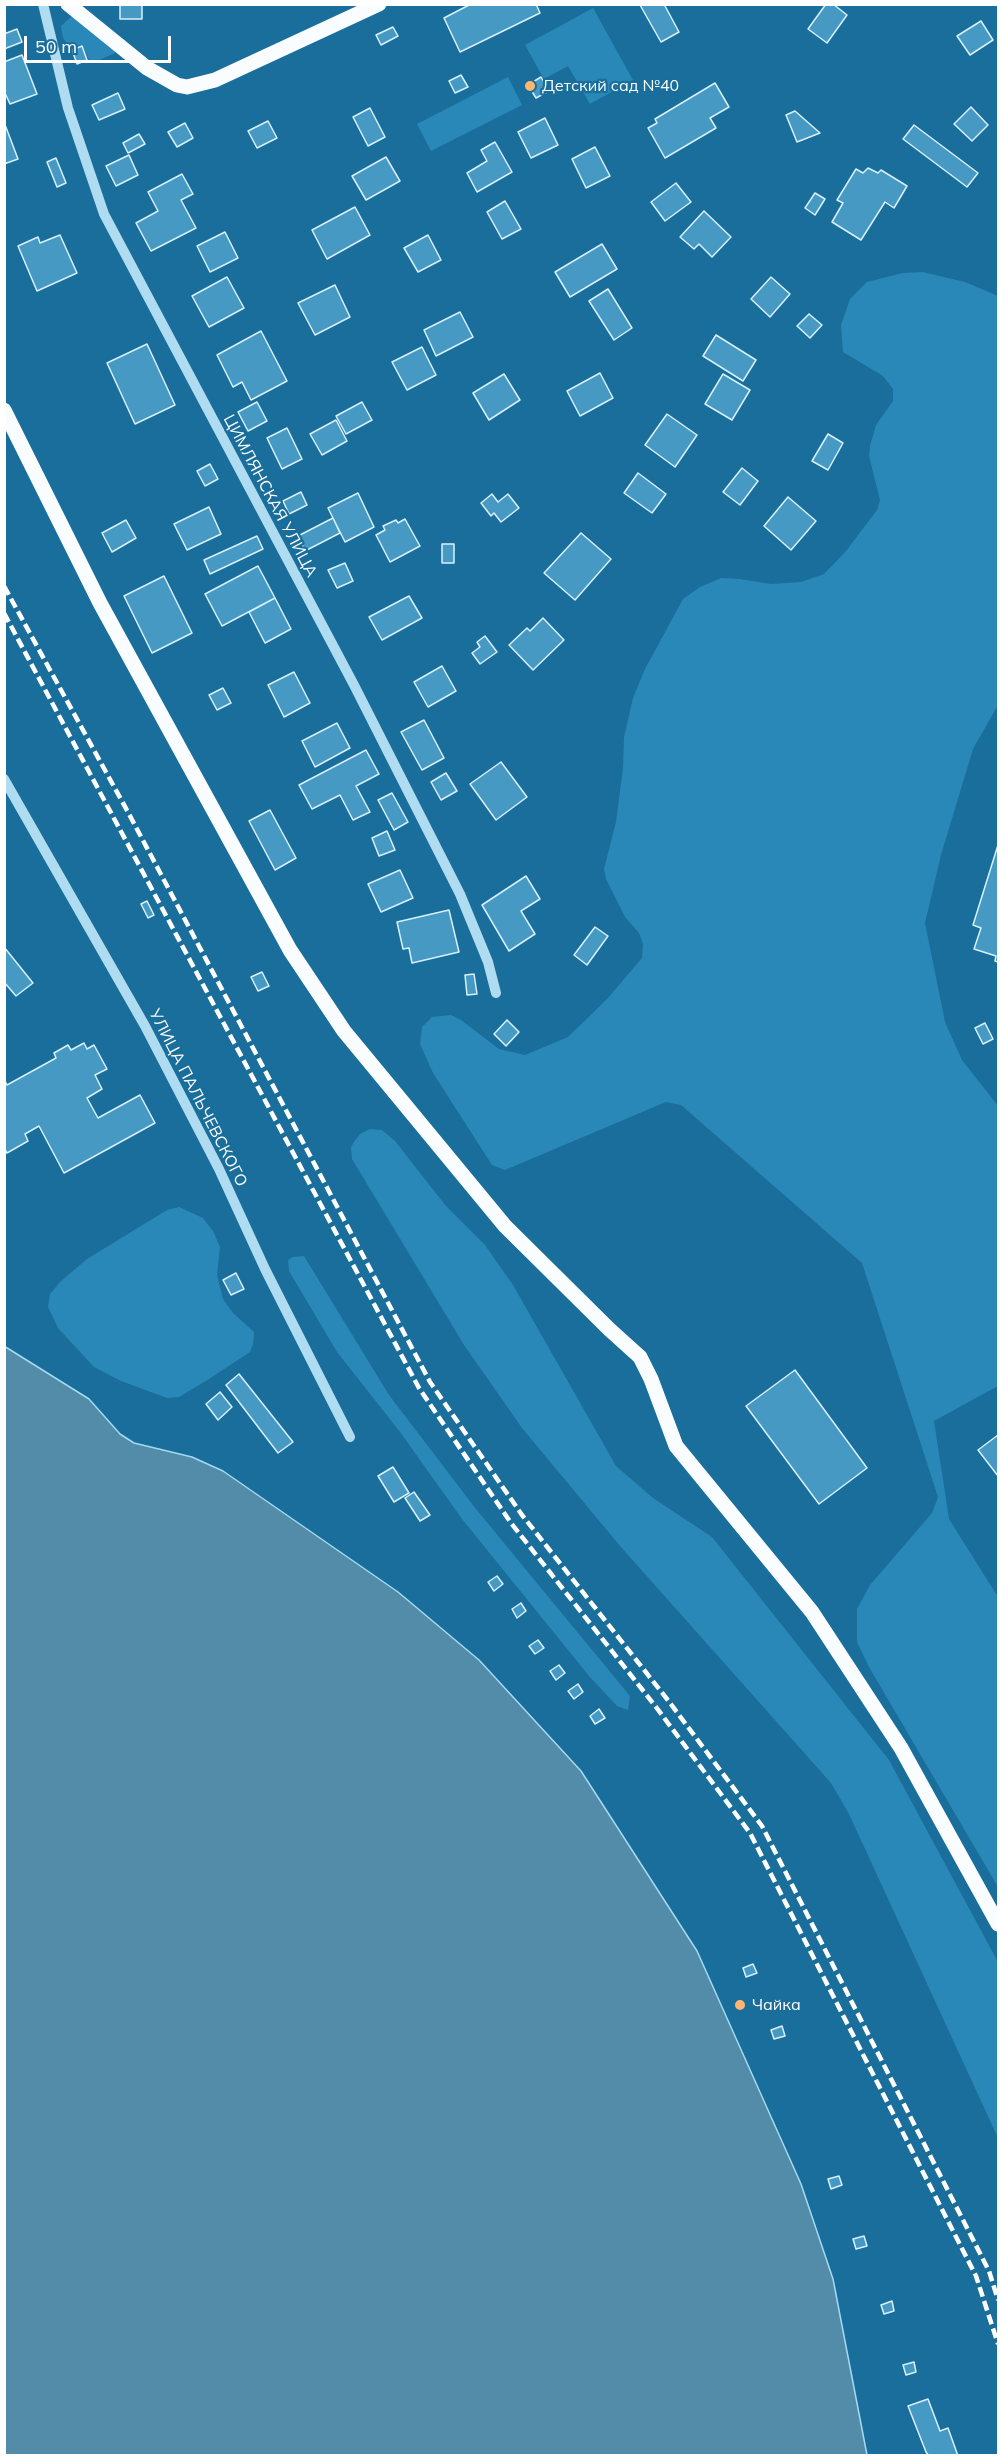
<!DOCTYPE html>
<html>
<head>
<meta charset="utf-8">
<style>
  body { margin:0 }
  #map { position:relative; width:1003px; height:2460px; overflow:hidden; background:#196e9b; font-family:Mulish,sans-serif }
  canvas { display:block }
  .frame { position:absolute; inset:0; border:6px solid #fff; pointer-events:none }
  .scale { position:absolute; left:24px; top:36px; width:147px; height:27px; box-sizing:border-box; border:3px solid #fff; border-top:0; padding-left:8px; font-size:18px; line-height:21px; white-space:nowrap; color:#fff; -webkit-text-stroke:4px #196e9b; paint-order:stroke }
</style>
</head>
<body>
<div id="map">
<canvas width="1003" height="2460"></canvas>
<div class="frame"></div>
<div class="scale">50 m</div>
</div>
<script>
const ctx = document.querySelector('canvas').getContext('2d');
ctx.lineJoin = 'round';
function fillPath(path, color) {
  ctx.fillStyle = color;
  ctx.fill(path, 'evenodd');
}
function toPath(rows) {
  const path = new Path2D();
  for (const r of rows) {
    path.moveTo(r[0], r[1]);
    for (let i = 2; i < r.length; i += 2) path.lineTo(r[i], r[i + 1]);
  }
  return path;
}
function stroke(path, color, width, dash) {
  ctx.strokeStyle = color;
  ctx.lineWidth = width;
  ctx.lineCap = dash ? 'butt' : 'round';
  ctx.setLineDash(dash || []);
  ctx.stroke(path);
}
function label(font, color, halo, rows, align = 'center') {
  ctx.font = font + ' Mulish,sans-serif';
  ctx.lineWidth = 4.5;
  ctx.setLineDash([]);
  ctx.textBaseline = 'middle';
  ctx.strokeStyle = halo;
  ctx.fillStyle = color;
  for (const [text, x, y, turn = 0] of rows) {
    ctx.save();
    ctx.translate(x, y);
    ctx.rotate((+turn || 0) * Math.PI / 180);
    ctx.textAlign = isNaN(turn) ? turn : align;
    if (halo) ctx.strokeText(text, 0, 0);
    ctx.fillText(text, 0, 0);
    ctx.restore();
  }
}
fillPath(toPath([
  [593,8,633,80,590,104,568,66,544,79,525,45],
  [73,15,116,51,115,53,95,62,89,60,82,45,70,47,63,38,61,26],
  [508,77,522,105,431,151,417,124],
  [923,272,965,282,998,296,998,705,973,749,941,855,925,923,945,1022,962,1060,998,1106,998,1386,934,1421,949,1519,998,1597,998,1887,869,1667,857,1642,857,1609,870,1585,932,1513,938,1497,862,1263,681,1105,666,1102,505,1170,492,1165,433,1073,420,1044,422,1027,432,1017,451,1015,461,1020,499,1049,525,1055,568,1037,607,999,642,958,643,944,639,933,625,917,606,879,604,869,616,822,623,768,624,737,633,698,645,669,683,599,700,587,721,578,740,579,771,584,801,582,824,574,846,551,877,510,880,500,869,456,870,446,876,425,893,401,893,389,883,376,843,352,841,325,850,299,867,282,903,273],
  [370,1129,382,1130,395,1141,446,1206,485,1245,513,1285,616,1466,653,1498,712,1537,889,1760,998,1962,998,2138,849,1814,831,1783,620,1546,522,1428,464,1345,352,1159,351,1147,354,1142,360,1134],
  [179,1207,203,1218,213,1231,220,1247,217,1275,223,1299,233,1313,254,1332,253,1344,250,1352,209,1379,179,1397,167,1398,121,1381,94,1367,58,1328,48,1307,50,1294,60,1282,87,1259,167,1210],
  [304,1256,389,1395,476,1509,630,1696,628,1710,617,1706,589,1676,462,1519,400,1432,337,1352,289,1271,288,1260,293,1257]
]), '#2988b7');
const water = toPath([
  [4,1346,89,1399,120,1434,134,1443,192,1457,223,1471,398,1592,479,1660,581,1771,697,1951,801,2184,833,2279,867,2455,5,2455,4,1346]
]);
fillPath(water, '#538ca9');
stroke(water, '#a3daf3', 1.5);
const building = toPath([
  [120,4,142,4,142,19,120,19,120,4],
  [471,4,536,4,540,13,460,52,444,18,471,4],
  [664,4,679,32,661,42,640,5,664,4],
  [826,4,833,4,847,15,827,43,808,29,826,4],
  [981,21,993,40,970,55,957,36,981,21],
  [393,27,398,36,381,45,376,35,393,27],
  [17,29,22,42,4,49,4,34,17,29],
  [82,46,87,60,77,64,72,50,82,46],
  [22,55,37,94,10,104,4,91,4,62,22,55],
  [461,75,468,87,455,93,449,81,461,75],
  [541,77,549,91,536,98,528,85,541,77],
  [715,83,729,107,710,118,716,128,665,158,648,128,657,123,655,119,715,83],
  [118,93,125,109,99,120,92,105,118,93],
  [971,107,988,125,972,141,954,124,971,107],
  [370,108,385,137,368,146,353,117,370,108],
  [795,111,820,133,797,142,786,115,795,111],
  [545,118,558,145,531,158,518,132,545,118],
  [268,121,277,138,257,148,248,131,268,121],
  [4,122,18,159,4,164,4,122],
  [185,123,193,138,177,147,168,132,185,123],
  [914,125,978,173,967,187,903,139,914,125],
  [139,134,145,144,128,153,123,143,139,134],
  [495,142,512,172,477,192,467,173,487,161,481,150,495,142],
  [595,147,610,176,586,188,572,159,595,147],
  [129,155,138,175,116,186,106,166,129,155],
  [386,157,400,181,366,200,352,176,386,157],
  [56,158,66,183,57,187,47,162,56,158],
  [868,168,878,173,881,170,907,186,894,208,885,202,861,240,832,222,843,203,837,200,856,169,863,173,868,168],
  [182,174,193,194,181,200,196,228,151,251,136,223,158,211,148,192,182,174],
  [676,183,691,202,665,221,651,202,676,183],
  [815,193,825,199,815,215,805,208,815,193],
  [505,201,521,229,502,239,487,212,505,201],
  [355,207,370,235,327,259,312,230,355,207],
  [704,211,731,237,712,257,699,244,694,249,680,237,704,211],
  [225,232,238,258,210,272,197,246,225,232],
  [60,235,77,273,37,291,18,246,38,237,40,243,60,235],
  [428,235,441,260,418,272,404,248,428,235],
  [602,244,617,269,570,297,555,272,602,244],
  [227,277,244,308,209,327,192,296,227,277],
  [771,277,790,294,770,317,751,299,771,277],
  [335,285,350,317,315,335,298,303,335,285],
  [608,289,632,328,614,340,589,301,608,289],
  [460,312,473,337,436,356,424,330,460,312],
  [809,314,822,325,810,338,797,326,809,314],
  [261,331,287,381,251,400,242,382,233,387,217,355,261,331],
  [716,335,756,360,743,381,703,356,716,335],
  [147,344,175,405,135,424,107,363,147,344],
  [422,347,436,375,407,390,392,362,422,347],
  [600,373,613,398,580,416,567,391,600,373],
  [504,374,520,400,489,420,473,393,504,374],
  [723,374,750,390,732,420,705,404,723,374],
  [257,402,267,421,248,431,238,412,257,402],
  [362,402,372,420,346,434,336,416,362,402],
  [667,414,697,435,675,467,645,445,667,414],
  [336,420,347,441,322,455,310,434,336,420],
  [287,428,302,459,282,469,267,438,287,428],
  [828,434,843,443,828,470,812,461,828,434],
  [210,464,218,479,205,486,197,471,210,464],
  [742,468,758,481,740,505,723,492,742,468],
  [638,473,666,494,652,513,624,493,638,473],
  [301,492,307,505,289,514,283,501,301,492],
  [358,493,374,527,345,542,328,508,358,493],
  [492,494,498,502,508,494,519,508,501,522,494,513,491,516,481,503,492,494],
  [788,497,816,521,791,550,764,526,788,497],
  [209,507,221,534,187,550,174,524,209,507],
  [333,518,340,533,305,551,298,536,333,518],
  [405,519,420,546,390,562,376,535,385,530,383,526,396,520,398,523,405,519],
  [126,520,136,538,112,552,102,533,126,520],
  [581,533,611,559,575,600,544,573,581,533],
  [257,536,263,549,210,574,204,560,257,536],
  [442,544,454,544,454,563,442,563,442,544],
  [345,563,353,581,337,588,328,570,345,563],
  [258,566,275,598,222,626,205,594,258,566],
  [164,576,192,633,152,653,124,596,164,576],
  [409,596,422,618,382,640,369,617,409,596],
  [275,598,291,629,265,643,249,612,275,598],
  [543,618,564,640,533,670,509,645,527,628,530,631,543,618],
  [485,636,497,652,480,664,472,653,480,647,477,642,485,636],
  [442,666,456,691,428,707,414,682,442,666],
  [294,672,310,703,284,717,268,685,294,672],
  [223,688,231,703,217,710,209,695,223,688],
  [424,720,444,758,422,770,401,732,424,720],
  [337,723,350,748,315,767,302,741,337,723],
  [366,750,379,774,356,786,370,812,353,820,340,795,312,809,299,785,366,750],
  [501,762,527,797,496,820,470,784,501,762],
  [446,773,457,791,441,800,431,782,446,773],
  [392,793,408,822,394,830,378,800,392,793],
  [270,810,296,858,275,870,249,821,270,810],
  [387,831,395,850,379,856,372,838,387,831],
  [998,845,998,962,995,961,996,956,974,949,981,928,973,925,998,845],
  [400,870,413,898,381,912,368,884,400,870],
  [526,876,540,899,521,911,535,934,509,951,482,905,526,876],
  [147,901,154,915,148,918,141,904,147,901],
  [449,910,459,952,412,963,409,948,403,949,397,922,449,910],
  [595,927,608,936,587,965,574,955,595,927],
  [4,947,33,983,16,996,4,982,4,947],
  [262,972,269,986,258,991,251,977,262,972],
  [474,974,477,994,467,995,465,975,474,974],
  [507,1020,519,1032,506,1046,494,1034,507,1020],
  [985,1023,993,1039,983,1044,975,1028,985,1023],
  [84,1043,87,1049,94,1045,107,1069,95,1075,102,1089,87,1098,98,1118,140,1095,155,1123,64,1173,39,1126,25,1134,28,1141,7,1153,4,1148,4,1079,7,1085,56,1058,54,1053,68,1045,71,1050,84,1043],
  [236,1273,244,1289,231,1295,223,1280,236,1273],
  [795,1370,867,1468,819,1504,746,1406,795,1370],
  [239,1374,293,1442,278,1453,226,1385,239,1374],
  [220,1392,232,1407,218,1420,206,1404,220,1392],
  [998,1435,998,1476,978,1450,998,1435],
  [393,1467,409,1493,394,1502,378,1476,393,1467],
  [414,1492,430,1515,420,1521,405,1498,414,1492],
  [497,1576,503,1584,494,1591,488,1582,497,1576],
  [521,1603,526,1611,517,1618,512,1609,521,1603],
  [538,1640,544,1648,535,1654,529,1646,538,1640],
  [559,1665,565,1673,556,1680,550,1671,559,1665],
  [578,1684,583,1692,574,1699,568,1691,578,1684],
  [599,1709,605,1718,595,1724,590,1716,599,1709],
  [753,1964,757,1973,746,1977,743,1968,753,1964],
  [782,2026,785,2036,774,2039,771,2030,782,2026],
  [839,2176,842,2185,831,2189,828,2179,839,2176],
  [864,2236,867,2246,856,2249,853,2239,864,2236],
  [892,2301,894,2311,884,2314,881,2305,892,2301],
  [914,2362,916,2372,906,2375,903,2365,914,2362],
  [928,2399,940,2431,948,2428,958,2456,929,2456,926,2452,908,2406,928,2399]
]);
fillPath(building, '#4699c3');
stroke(building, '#d7f0fc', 1.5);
stroke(toPath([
  [43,4,68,108,104,214,354,685,460,894,488,962,496,993],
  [4,779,145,1026,219,1169,265,1269,350,1437]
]), '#b0dcf1', 10);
stroke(toPath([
  [68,4,147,68,177,85,187,87,215,80,379,4],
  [4,410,100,603,290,950,344,1031,505,1226,609,1329,640,1357,651,1379,676,1446,812,1612,901,1748,998,1924]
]), '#fafdff', 15);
stroke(toPath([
  [4,586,129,814,430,1382,522,1515,667,1699,762,1826,989,2271,998,2300],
  [4,613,419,1388,511,1523,656,1707,750,1833,976,2276,998,2344]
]), '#fff', 4.5, [10, 4.5]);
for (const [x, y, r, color] of [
  [530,86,6,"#ffb670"],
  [740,2005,6,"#ffb670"]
]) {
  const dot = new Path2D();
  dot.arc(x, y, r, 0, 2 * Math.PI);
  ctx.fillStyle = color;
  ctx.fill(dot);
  stroke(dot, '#196e9b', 2);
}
label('16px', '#fff', '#196e9b', [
  ["Детский сад №40",542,86],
  ["Чайка",752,2005]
], 'left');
label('16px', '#fff', '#196e9b', [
  ["ЦИМЛЯНСКАЯ УЛИЦА",270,496,62],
  ["УЛИЦА ПАЛЬЧЕВСКОГО",198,1098,63]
]);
</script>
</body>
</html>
